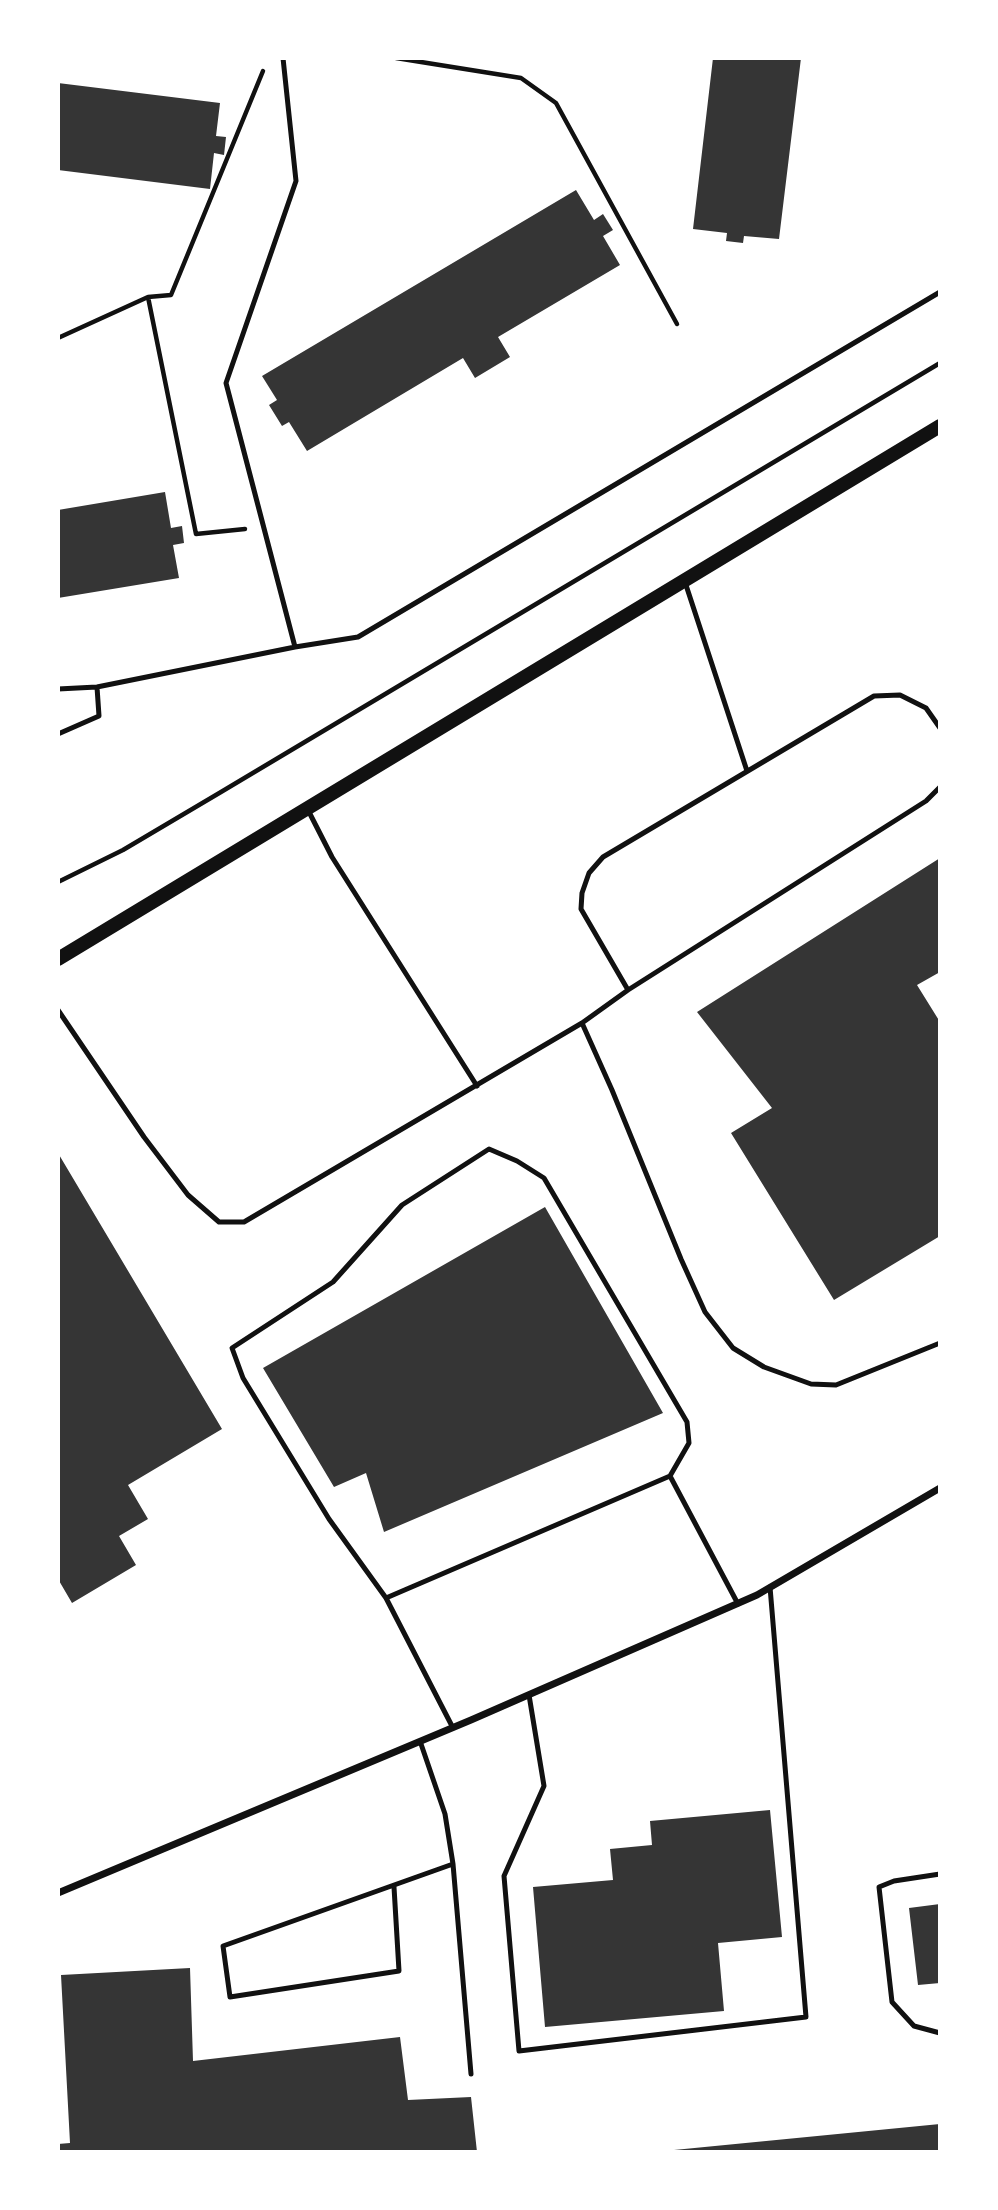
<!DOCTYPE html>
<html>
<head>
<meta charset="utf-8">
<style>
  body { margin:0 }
  #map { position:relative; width:998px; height:2210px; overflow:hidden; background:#fff; font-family:"Fira Sans",sans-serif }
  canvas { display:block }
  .frame { position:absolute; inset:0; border:60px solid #fff; pointer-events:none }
</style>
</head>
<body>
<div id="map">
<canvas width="998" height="2210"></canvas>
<div class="frame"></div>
</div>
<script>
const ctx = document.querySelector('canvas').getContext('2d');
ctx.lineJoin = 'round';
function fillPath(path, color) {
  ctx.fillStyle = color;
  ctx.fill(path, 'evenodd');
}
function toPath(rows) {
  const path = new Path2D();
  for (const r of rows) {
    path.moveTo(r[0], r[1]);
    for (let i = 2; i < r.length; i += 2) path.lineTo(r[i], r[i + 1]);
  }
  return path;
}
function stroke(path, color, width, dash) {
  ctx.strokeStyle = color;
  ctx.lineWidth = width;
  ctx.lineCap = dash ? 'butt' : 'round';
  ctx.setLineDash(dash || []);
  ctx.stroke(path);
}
fillPath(toPath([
  [713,58,801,58,779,239,744,236,743,243,726,241,727,233,693,229],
  [58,83,220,103,216,136,226,137,224,155,214,153,210,189,58,170],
  [576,190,594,220,603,214,613,230,603,236,620,265,498,337,510,357,475,378,463,358,307,451,289,422,282,426,269,405,277,400,262,376],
  [165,492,171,528,182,526,184,543,173,545,179,578,58,598,58,510],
  [940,858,940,972,917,985,940,1022,940,1236,834,1300,731,1133,772,1108,697,1012],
  [58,1153,222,1429,128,1485,148,1519,119,1536,136,1565,72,1603,58,1579],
  [545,1207,663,1413,384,1532,366,1473,334,1487,263,1368],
  [770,1810,782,1937,718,1943,724,2011,545,2027,533,1887,613,1880,610,1849,652,1845,650,1821],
  [940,1904,940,1983,918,1985,909,1908],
  [190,1968,193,2061,400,2037,408,2100,471,2097,477,2152,58,2152,58,2144,70,2143,61,1975],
  [940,2124,940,2152,674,2152,674,2150]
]), '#353535');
stroke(toPath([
  [396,58,521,78,556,103,677,324],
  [148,297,171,295,263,71],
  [58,338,148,297,196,534,245,529],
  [58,882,123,850,221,792,940,363]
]), '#111', 4.5);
stroke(toPath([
  [283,58,296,181,226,383,295,647],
  [685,582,747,771],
  [58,689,97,687,295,647,358,637,940,292],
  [940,728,926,708,900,695,874,696,603,857,589,873,582,893,581,909,628,990,926,801,940,787],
  [58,734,99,716,97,687],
  [308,810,332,857,477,1086],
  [628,990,582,1023,612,1090,681,1259,705,1312,733,1348,764,1367,811,1384,836,1385,940,1343],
  [58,1010,144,1137,188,1195,219,1222,244,1222,582,1023],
  [386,1598,329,1519,243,1378,232,1348,333,1282,402,1205,489,1149,517,1161,544,1178,687,1422,689,1443,670,1476],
  [529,1695,544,1786,504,1876,519,2051,806,2017,770,1587],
  [453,1728,386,1598,670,1476,738,1604],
  [420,1741,445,1814,453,1864,471,2074],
  [940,1874,894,1881,879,1887,892,2002,914,2026,940,2033],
  [394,1887,399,1971,230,1997,223,1946,453,1864]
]), '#111', 5);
stroke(toPath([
  [58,1893,471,1720,757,1595,940,1488]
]), '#111', 7);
stroke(toPath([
  [58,959,940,426]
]), '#111', 14);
</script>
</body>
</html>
